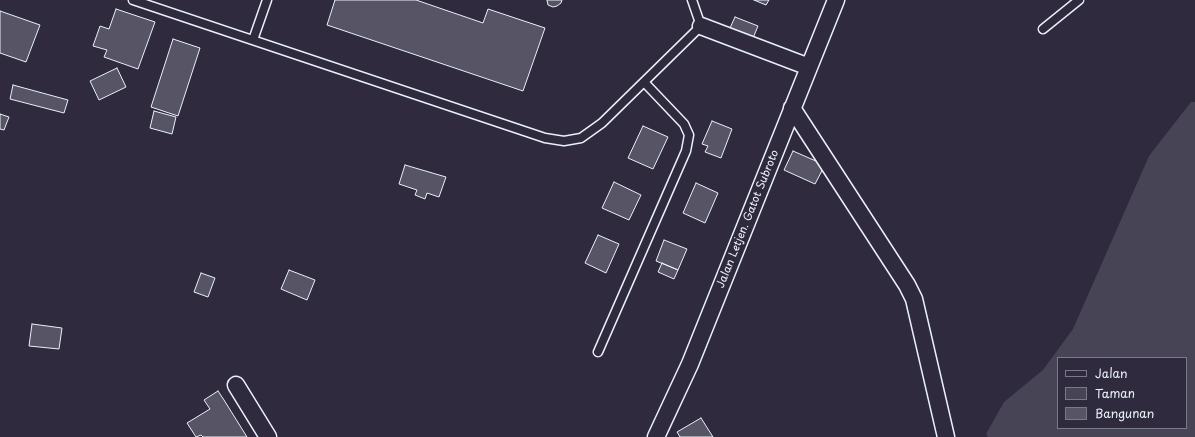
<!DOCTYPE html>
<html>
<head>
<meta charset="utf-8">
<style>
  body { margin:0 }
  #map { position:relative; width:1195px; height:437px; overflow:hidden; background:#2f2a3d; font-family:"Playpen Sans",sans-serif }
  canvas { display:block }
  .legend { position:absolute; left:1057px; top:357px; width:130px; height:72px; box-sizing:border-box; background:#2f2a3d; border:1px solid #797a88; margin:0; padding:5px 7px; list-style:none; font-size:12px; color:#e8f1f8 }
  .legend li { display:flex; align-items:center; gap:8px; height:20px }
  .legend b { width:20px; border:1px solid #797a88 }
</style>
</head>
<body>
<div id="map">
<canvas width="1195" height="437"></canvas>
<ul class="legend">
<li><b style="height:5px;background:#2f2a3d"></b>Jalan</li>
<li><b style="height:11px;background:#464455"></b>Taman</li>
<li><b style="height:11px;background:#575565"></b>Bangunan</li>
</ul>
</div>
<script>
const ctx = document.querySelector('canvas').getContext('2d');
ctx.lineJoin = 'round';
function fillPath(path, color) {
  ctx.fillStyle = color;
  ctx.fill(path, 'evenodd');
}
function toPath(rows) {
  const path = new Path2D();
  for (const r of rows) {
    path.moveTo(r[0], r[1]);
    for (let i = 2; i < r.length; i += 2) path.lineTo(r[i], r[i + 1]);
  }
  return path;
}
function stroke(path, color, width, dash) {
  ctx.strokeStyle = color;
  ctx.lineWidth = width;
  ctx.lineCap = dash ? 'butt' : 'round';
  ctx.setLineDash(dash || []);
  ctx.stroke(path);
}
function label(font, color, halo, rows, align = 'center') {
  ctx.font = font + ' "Playpen Sans",sans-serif';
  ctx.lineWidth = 3.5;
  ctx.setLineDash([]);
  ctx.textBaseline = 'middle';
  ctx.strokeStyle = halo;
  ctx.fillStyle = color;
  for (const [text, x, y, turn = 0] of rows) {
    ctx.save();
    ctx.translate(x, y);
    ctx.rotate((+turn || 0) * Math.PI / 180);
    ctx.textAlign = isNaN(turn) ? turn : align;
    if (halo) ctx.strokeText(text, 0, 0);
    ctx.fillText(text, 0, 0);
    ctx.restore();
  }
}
fillPath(toPath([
  [1191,102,1195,102,1195,437,988,437,986,434,1004,402,1043,370,1073,329,1149,156],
  [1058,358,1186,358,1186,428,1058,428]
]), '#464455');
const building = toPath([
  [335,0,416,0,483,23,488,9,545,28,523,91,327,25,335,0],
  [547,0,562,0,561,3,557,6,553,7,548,5,547,0],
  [754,0,769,0,766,5,754,0],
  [116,9,155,22,138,69,104,57,107,50,93,46,100,26,109,29,116,9],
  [0,11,40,25,26,62,0,53,0,11],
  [735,17,758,26,753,38,730,28,735,17],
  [173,39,200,48,178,116,151,107,173,39],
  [117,68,126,87,99,100,90,81,117,68],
  [13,85,68,100,64,113,10,99,13,85],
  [154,111,176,117,172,134,150,128,154,111],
  [0,114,9,117,4,130,0,129,0,114],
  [712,121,732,129,721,158,705,152,708,146,702,144,712,121],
  [643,126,668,137,653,169,628,158,643,126],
  [793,151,825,165,815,184,784,170,793,151],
  [405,165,446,177,439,197,427,193,425,199,415,195,417,190,399,184,405,165],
  [614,182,641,195,629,220,602,208,614,182],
  [696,183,718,193,705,223,683,213,696,183],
  [598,235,619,244,606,273,585,263,598,235],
  [664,240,687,249,678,270,656,261,664,240],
  [662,263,678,270,674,279,658,272,662,263],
  [289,270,315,280,307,300,281,289,289,270],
  [201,273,215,278,208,297,194,292,201,273],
  [32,324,62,328,59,349,29,346,32,324],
  [218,391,224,400,247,437,203,437,201,435,196,437,187,423,210,409,204,400,218,391],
  [701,418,713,437,680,437,677,432,701,418]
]);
fillPath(building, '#575565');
stroke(building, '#e8f1f8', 1);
const lane = toPath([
  [133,0,545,138,564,141,581,138,602,123,701,26,692,0],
  [1043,29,1079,0],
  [253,40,267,0],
  [598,352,686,151,689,135,684,124,644,82]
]);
const street = toPath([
  [701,26,809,67],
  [792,108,907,285,914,299,946,437],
  [236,385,268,437],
  [656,437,690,364,836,0]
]);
stroke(lane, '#e8f1f8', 11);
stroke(street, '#e8f1f8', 19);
stroke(lane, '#2f2a3d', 8);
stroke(street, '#2f2a3d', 16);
label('11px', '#e8f1f8', '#2f2a3d', [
  ["Jalan Letjen. Gatot Subroto",748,219,-68]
]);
</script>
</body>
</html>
